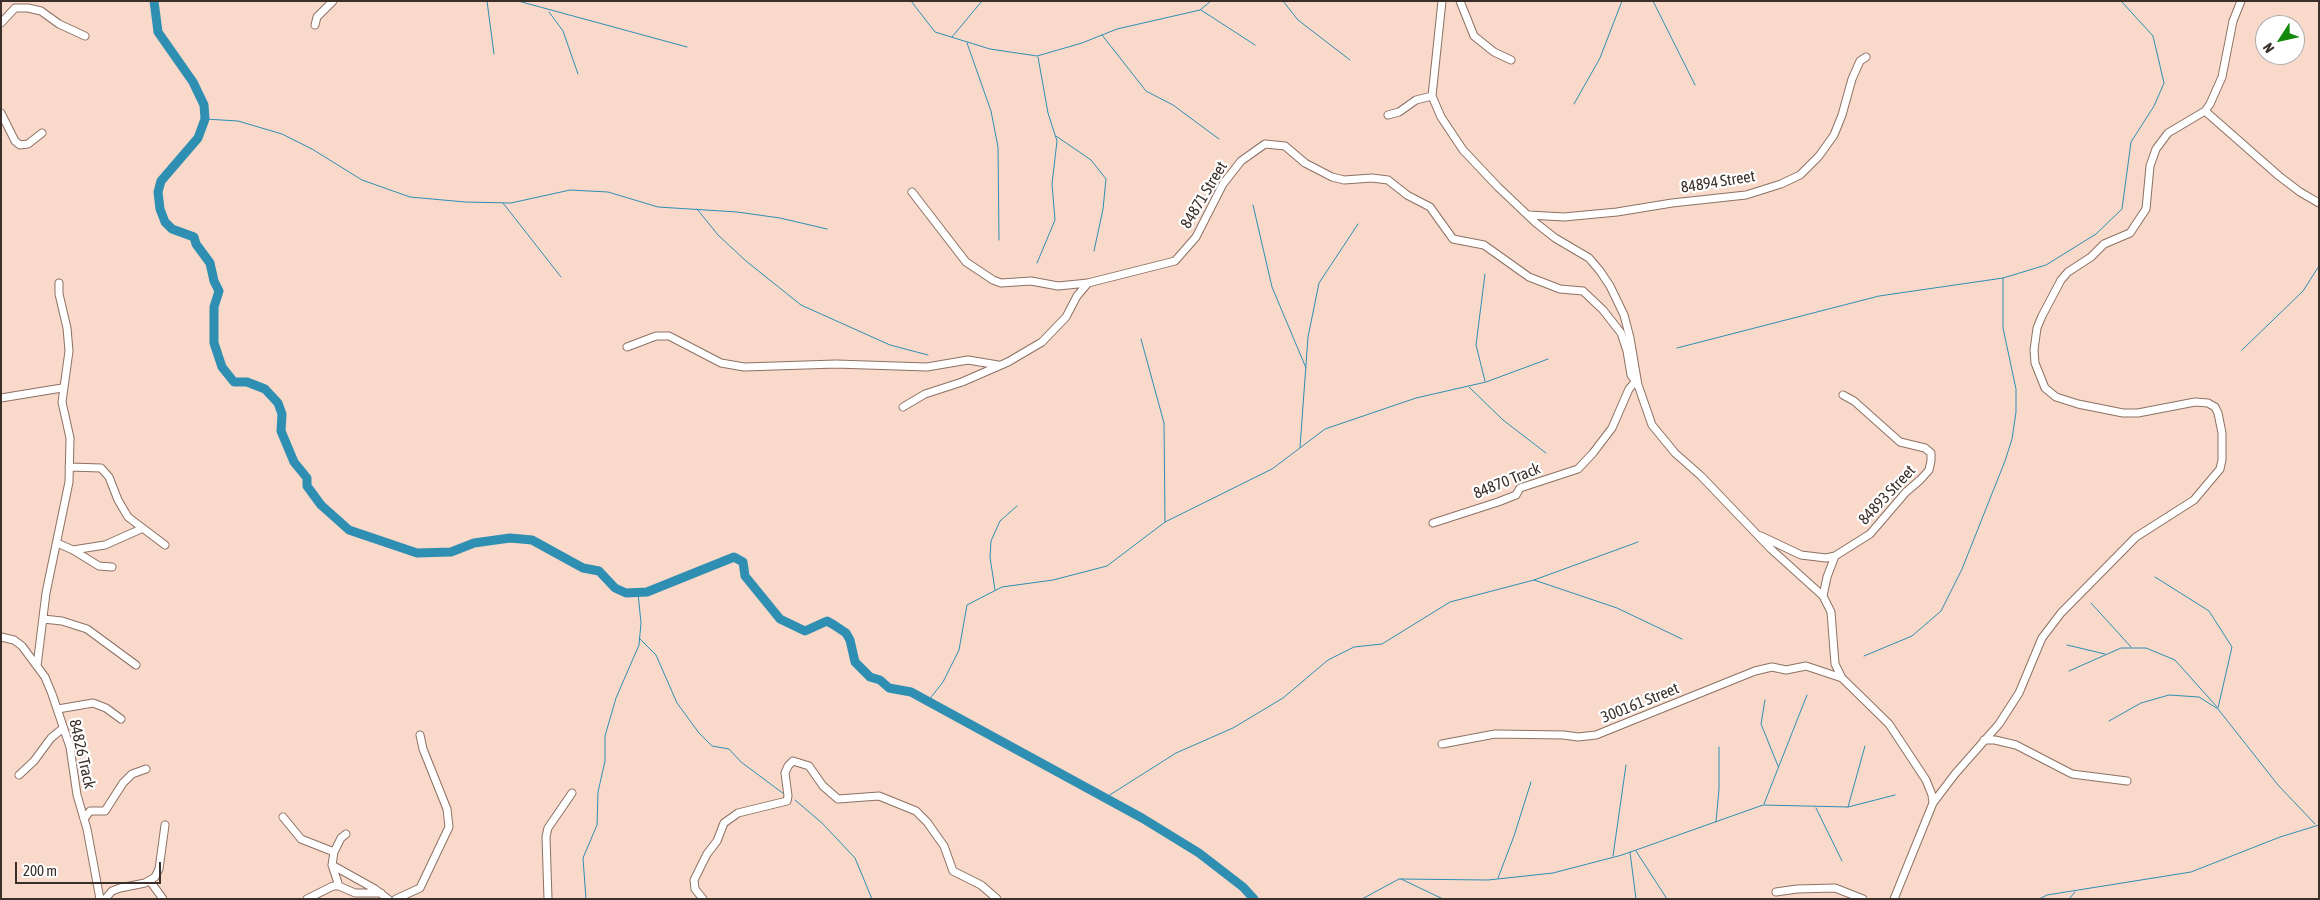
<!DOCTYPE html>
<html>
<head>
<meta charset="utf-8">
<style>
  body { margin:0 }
  #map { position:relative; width:2320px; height:900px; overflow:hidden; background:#f8d9ca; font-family:"Asap Condensed",sans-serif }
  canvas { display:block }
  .frame { position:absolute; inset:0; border:2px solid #3b2f29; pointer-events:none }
  .north { position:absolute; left:2255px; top:15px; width:50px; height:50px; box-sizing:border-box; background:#fff; border:1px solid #b1aca9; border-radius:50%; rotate:235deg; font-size:14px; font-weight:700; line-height:20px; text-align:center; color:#3b2f29 }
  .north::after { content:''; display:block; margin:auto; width:18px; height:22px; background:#13890b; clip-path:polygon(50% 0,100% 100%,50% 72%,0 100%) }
  .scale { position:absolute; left:15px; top:862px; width:146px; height:22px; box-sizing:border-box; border:2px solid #3b2f29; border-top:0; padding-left:6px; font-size:15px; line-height:18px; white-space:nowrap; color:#3b2f29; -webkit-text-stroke:4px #fff; paint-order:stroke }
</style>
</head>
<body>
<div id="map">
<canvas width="2320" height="900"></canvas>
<div class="frame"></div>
<div class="north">N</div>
<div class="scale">200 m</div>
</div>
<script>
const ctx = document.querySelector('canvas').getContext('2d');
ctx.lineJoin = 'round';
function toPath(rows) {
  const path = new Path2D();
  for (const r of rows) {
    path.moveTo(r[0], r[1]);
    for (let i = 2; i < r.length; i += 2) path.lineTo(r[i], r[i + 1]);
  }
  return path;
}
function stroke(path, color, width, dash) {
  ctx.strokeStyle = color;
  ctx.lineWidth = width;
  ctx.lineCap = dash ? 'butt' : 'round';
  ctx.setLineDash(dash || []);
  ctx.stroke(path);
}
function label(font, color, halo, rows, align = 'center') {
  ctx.font = font + ' "Asap Condensed",sans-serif';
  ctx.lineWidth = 4.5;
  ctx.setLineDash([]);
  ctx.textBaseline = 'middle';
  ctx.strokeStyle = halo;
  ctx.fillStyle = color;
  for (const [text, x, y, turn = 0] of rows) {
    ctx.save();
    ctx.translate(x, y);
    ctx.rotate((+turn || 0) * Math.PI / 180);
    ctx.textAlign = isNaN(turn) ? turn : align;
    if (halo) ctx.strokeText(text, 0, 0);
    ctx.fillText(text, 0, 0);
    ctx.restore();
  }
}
stroke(toPath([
  [487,1,494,54],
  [518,1,687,47],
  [911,1,935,32,990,49,1037,56,1082,43,1117,29,1200,10,1211,1],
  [1283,1,1298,20,1350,60],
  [1653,1,1695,85],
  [1201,10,1255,45],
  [549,12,563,31,578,74],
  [1102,35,1146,91,1173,105,1219,139],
  [952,37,982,1],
  [967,43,991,111,998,147,999,240],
  [1574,104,1600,58,1622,1],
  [205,119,238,121,282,134,312,149,362,180,410,197,465,202,511,203,570,190,608,192,658,207,737,212,780,218,827,229],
  [1056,136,1091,160,1106,179,1103,209,1094,251],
  [503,203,561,277],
  [1253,205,1272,287,1306,368],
  [697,209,718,235,746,261,801,305,890,345,928,355],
  [1037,263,1055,220,1052,184,1057,141,1048,113,1038,57],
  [1485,274,1476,345,1485,381],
  [1141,339,1164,423,1165,522],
  [1677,348,1879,296,2003,278,2046,265,2096,234,2122,209,2131,142,2154,106,2164,83,2153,36,2121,1],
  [2242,350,2303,291,2319,266],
  [1469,387,1503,420,1546,453],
  [1300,447,1308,337,1319,283,1358,224],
  [2155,577,2209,611,2232,647,2218,708],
  [1534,580,1617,608,1682,639],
  [995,590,990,557,991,541,1000,521,1017,506],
  [2091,603,2131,647],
  [639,638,656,655,677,703,699,733,712,746,729,749,741,762,784,794],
  [2067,645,2105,654],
  [1864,656,1912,636,1941,611,1962,569,2005,461,2012,439,2016,412,2016,389,2003,328,2003,278],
  [2069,671,2121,648,2146,648,2175,660,2217,707],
  [1765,700,1761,724,1778,766],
  [928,701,943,682,959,650,967,605,1002,587,1053,580,1107,566,1165,522,1272,469,1325,429,1416,398,1486,382,1548,359],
  [2109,721,2141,703,2169,695,2199,697,2218,709,2278,785,2315,824],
  [1105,798,1176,753,1233,728,1283,698,1328,660,1354,647,1382,644,1450,602,1534,580,1638,542],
  [795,800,822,823,855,858,872,899],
  [1764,804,1807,695],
  [1848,807,1865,746],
  [1816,808,1842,861],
  [1716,822,1719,789,1719,747],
  [1636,851,1667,899],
  [1630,852,1636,899],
  [1613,856,1626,765],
  [1498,878,1514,836,1531,782],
  [1401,879,1443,899],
  [586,899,583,858,597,825,598,792,605,761,605,736,616,698,639,645,641,623,638,593],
  [1362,899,1399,879,1488,880,1553,873,1622,855,1763,805,1848,807,1895,795],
  [2039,899,2047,895,2191,872,2280,837,2319,825],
  [2069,899,2075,892]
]), '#2f8fb3', 1);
stroke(toPath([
  [154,1,158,32,193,82,204,105,205,119,198,138,161,181,158,192,160,209,165,222,172,229,194,237,196,244,210,263,214,281,219,291,214,307,214,343,222,367,234,382,247,382,265,389,278,403,282,414,281,431,294,462,307,478,307,486,321,505,349,530,417,553,451,552,474,543,510,538,532,540,583,568,599,571,615,588,626,593,647,592,734,557,743,562,745,576,780,619,805,631,827,621,834,625,846,633,850,640,855,662,870,677,880,680,889,688,911,692,1142,818,1199,853,1243,887,1254,899]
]), '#2f8fb3', 9);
const minor = toPath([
  [1442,1,1432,96,1441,117,1463,150,1498,187,1536,223,1555,238,1589,258,1600,271,1610,286,1624,315,1630,338,1638,385,1652,425,1675,453,1701,476,1771,549,1823,596,1831,612,1835,664,1842,678,1889,724,1926,780,1932,795,1933,803,1894,899],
  [1460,1,1474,36,1494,52,1511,60],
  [1,23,15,8,28,8,41,11,59,24,85,36],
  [315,25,317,17,333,1],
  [2205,111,2279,176,2300,192,2319,203],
  [1,113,15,141,20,145,28,144,42,133],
  [1388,115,1399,112,1416,100,1432,96],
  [912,192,966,262,993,280,1001,283,1031,281,1058,286,1088,283,1175,261,1196,237,1223,184,1241,161,1265,144,1285,146,1305,163,1332,177,1344,180,1372,178,1388,180,1407,195,1430,207,1453,239,1484,245,1529,277,1560,289,1583,291,1603,310,1621,333,1627,351,1631,375,1638,385],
  [1529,215,1564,217,1617,212,1672,203,1746,195,1781,184,1800,175,1819,156,1834,135,1842,115,1852,79,1860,61,1866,57],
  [627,347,656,336,669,336,721,363,744,367,836,364,927,367,968,360,998,365],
  [1,398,62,388],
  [903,407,925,394,962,382,1008,362,1042,342,1066,317,1077,296,1088,283],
  [69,467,101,468,109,477,118,500,128,517,165,545],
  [1433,523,1498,502,1516,495,1520,488,1578,469,1593,453,1612,428,1629,389,1635,382],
  [1761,536,1801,555,1826,558,1835,556],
  [57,543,73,550,99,566,112,567],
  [73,550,105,545,141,529],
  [1823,596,1827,577,1835,556,1870,534,1906,492,1920,480,1929,470,1931,461,1931,453,1925,448,1900,442,1854,401,1843,395],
  [43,619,62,621,87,629,136,665],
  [1,637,14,640,22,646,45,677,52,694,70,747,77,795,87,829,100,899],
  [37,666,46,593,69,482,70,438,62,402,69,351,67,328,59,294,59,283],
  [58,709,93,703,106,708,121,719],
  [1984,740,1995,740,2016,745,2072,774,2127,781],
  [1442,744,1495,734,1564,735,1578,737,1596,735,1755,671,1772,667,1786,670,1806,666,1842,678],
  [19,775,34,761,51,738,62,729],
  [1933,803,1955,774,1999,724,2019,693,2042,638,2061,613,2136,537,2194,500,2220,469,2222,460,2222,433,2218,413,2215,407,2208,403,2195,402,2138,413,2123,413,2078,404,2056,397,2045,388,2035,363,2034,350,2037,328,2042,316,2061,280,2068,272,2091,257,2104,244,2130,233,2146,209,2150,166,2156,149,2168,133,2205,111,2210,104,2222,77,2233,21,2241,1],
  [283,817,301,839,334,852,332,865,339,886],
  [84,819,90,811,105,811,123,783,132,774,146,769],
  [334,852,341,838,346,834],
  [332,865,375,889,388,899],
  [150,881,163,899],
  [1776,892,1797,889,1835,888,1863,899],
  [105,899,112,891,120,888,145,883,155,877,159,869,165,825],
  [307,899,333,886,339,886,355,893,381,893],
  [396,899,420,888,449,827,447,809,423,749,420,735],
  [548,899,546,837,548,828,572,793],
  [703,899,695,889,694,880,707,854,717,841,724,823,738,813,787,801,788,796,785,773,788,766,793,761,809,766,823,786,838,799,879,796,916,811,927,822,944,846,953,871,981,885,997,899]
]);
stroke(minor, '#8d7164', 9);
stroke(minor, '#fff', 7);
label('16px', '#3b2f29', '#fff', [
  ["84894 Street",1718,182,-9],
  ["84871 Street",1204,195,-59],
  ["84870 Track",1507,481,-22],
  ["84893 Street",1887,495,-47],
  ["300161 Street",1640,703,-22],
  ["84826 Track",82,754,77]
]);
</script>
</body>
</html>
